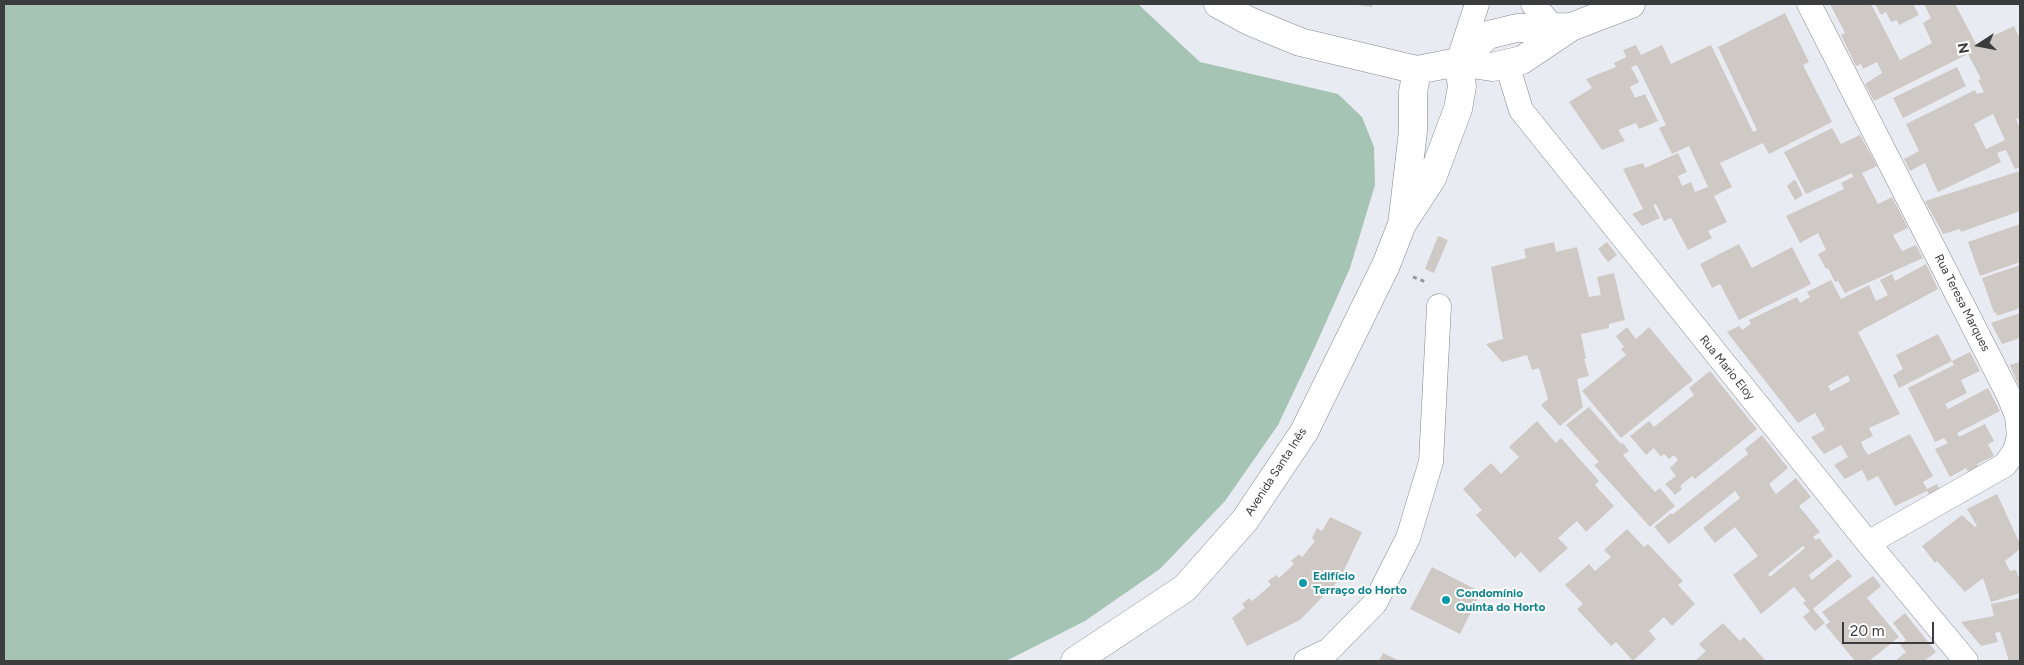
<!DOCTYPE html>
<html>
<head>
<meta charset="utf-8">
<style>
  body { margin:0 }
  #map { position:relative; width:2024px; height:665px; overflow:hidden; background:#e9ebf2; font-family:Figtree,sans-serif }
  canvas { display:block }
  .frame { position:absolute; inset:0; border:5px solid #3b3c3e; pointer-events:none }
  .north { position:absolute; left:1954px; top:20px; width:50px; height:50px; -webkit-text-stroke:4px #fff; paint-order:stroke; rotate:259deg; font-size:14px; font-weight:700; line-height:20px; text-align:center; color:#3b3c3e }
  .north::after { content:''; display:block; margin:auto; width:18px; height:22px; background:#3b3c3e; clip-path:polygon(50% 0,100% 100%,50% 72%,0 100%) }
  .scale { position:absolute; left:1842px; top:622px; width:92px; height:22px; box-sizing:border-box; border:2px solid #3b3c3e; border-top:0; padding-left:6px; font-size:15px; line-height:18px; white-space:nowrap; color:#3b3c3e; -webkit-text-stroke:4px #fff; paint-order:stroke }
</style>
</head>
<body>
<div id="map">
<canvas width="2024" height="665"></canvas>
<div class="frame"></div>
<div class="north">N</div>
<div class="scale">20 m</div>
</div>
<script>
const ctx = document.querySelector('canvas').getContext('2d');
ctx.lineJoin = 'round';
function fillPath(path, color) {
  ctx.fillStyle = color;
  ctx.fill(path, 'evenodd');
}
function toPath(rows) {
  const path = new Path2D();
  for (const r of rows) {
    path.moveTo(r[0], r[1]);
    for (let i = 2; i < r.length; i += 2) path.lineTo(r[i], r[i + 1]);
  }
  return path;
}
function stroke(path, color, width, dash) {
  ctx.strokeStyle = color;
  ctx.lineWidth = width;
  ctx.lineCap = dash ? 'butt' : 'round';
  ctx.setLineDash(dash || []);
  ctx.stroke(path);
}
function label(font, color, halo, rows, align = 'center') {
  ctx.font = font + ' Figtree,sans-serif';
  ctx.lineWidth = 4;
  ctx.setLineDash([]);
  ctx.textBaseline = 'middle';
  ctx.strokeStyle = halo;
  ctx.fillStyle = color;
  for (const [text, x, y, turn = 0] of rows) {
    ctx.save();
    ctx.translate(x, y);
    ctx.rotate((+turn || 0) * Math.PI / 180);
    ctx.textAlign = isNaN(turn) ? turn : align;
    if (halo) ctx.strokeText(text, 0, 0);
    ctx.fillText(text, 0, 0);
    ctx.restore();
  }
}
fillPath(toPath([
  [4,4,1138,4,1200,62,1338,94,1362,117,1374,147,1375,185,1350,268,1314,349,1278,425,1225,501,1160,569,1085,621,1006,661,4,661]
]), '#a6c4b4');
fillPath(toPath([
  [1350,4,1373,4,1372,7],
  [1830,4,1871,4,1900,60,1932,43,1923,23,1931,18,1924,4,1955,4,1976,44,2014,26,2020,39,2020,118,2016,119,2020,129,2020,167,2015,169,2006,150,1997,153,2001,162,1938,192,1925,163,1910,171,1904,159,1919,151,1906,124,1975,90,1977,94,1984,92,1978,80,1981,79,1968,54,1874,101,1865,84,1882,73,1877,62,1863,69,1861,64,1856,66,1841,35,1845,33],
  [1993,114,2005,140,1986,149,1974,124],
  [1875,4,1913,4,1919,15,1899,25,1897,20,1891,22,1886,12,1881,15],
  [1785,13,1809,62,1803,65,1832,122,1769,154,1763,143,1720,163,1732,187,1714,196,1727,222,1708,231,1712,238,1688,250,1671,218,1664,221,1656,204,1653,205,1660,218,1642,226,1632,214,1643,209,1623,169,1643,163,1645,168,1678,153,1687,172,1678,176,1682,186,1691,182,1695,192,1708,187,1689,146,1672,154,1659,128,1666,125,1637,65,1631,67,1639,82,1630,87,1635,98,1645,94,1658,121,1639,129,1636,123,1618,130,1625,141,1602,150,1569,102,1592,88,1586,79,1616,67,1614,63,1626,57,1623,50,1636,45,1641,55,1662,45,1671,64,1711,45,1753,132,1757,130,1718,47],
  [1957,67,1966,86,1903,118,1893,98],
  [1832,128,1841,144,1860,135,1877,166,1862,173,1878,204,1892,197,1908,228,1893,235,1902,251,1916,245,1923,258,1845,293,1838,281,1835,282,1828,268,1826,269,1818,254,1826,250,1818,233,1800,243,1786,216,1844,189,1841,183,1853,177,1852,173,1806,194,1784,152],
  [2020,171,2020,211,1961,232,1960,229,1943,234,1925,201],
  [1794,180,1796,181,1803,195,1795,200,1787,186],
  [2020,224,2020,262,1980,276,1968,242],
  [1438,236,1448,240,1434,273,1425,269],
  [1554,242,1556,252,1577,247,1589,297,1601,295,1597,277,1614,273,1625,320,1609,324,1609,328,1581,334,1586,359,1584,359,1589,376,1577,379,1583,407,1560,426,1541,405,1548,399,1539,368,1532,370,1527,355,1502,362,1486,344,1503,339,1491,267,1526,258,1524,249],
  [1607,242,1617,255,1608,262,1598,249],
  [1739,244,1752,268,1792,247,1811,284,1739,320,1720,284,1712,288,1700,264],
  [1926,264,1938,289,1858,332,1900,414,1869,428,1873,436,1861,442,1864,449,1868,455,1910,434,1933,476,1923,482,1927,489,1937,484,1941,491,1930,496,1927,491,1895,506,1878,476,1868,481,1862,470,1845,479,1834,465,1848,457,1841,445,1824,454,1811,437,1825,430,1815,413,1798,423,1727,332,1739,326,1742,330,1751,324,1749,320,1797,297,1800,303,1810,297,1807,292,1831,280,1841,299,1869,285,1876,301,1888,295,1880,280,1892,274,1895,281],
  [1848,375,1850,381,1831,391,1828,386],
  [2020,265,2020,308,1997,316,1996,312,1994,313,1982,278],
  [2020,313,2020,338,2002,344,1991,323],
  [1627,327,1636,339,1649,327,1693,380,1621,438,1582,391,1626,355,1621,349,1624,347,1616,336],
  [1938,334,1952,361,1970,352,1980,371,1961,380,1967,393,1945,404,1948,409,1988,388,2000,411,1957,433,1959,437,1985,424,1994,441,1988,444,1994,456,1977,464,1980,470,1970,475,1966,468,1950,477,1935,449,1948,443,1944,438,1935,442,1908,388,1954,365,1952,361,1899,388,1893,375,1903,369,1896,355],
  [2020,362,2020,389,2010,365],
  [1710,371,1757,429,1695,479,1692,476,1680,486,1682,489,1675,495,1665,484,1676,476,1670,468,1678,460,1674,455,1669,459,1664,454,1661,457,1654,448,1646,455,1630,436,1649,421,1654,427,1694,395,1689,388],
  [1589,407,1621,444,1622,442,1629,451,1623,455,1644,480,1655,492,1660,488,1675,506,1650,527,1594,465,1599,462,1566,425],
  [1537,421,1556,443,1561,438,1599,481,1595,485,1614,506,1586,532,1577,521,1558,538,1568,548,1540,573,1521,552,1515,558,1476,515,1482,510,1463,489,1491,463,1501,474,1519,457,1509,447],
  [1762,435,1788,468,1769,484,1776,494,1796,478,1811,497,1799,506,1820,532,1813,537,1816,540,1819,538,1833,556,1809,575,1812,580,1838,559,1852,576,1813,609,1825,623,1815,631,1803,617,1810,611,1803,603,1806,601,1794,587,1761,614,1733,575,1758,556,1735,527,1715,543,1703,528,1740,498,1735,491,1669,544,1654,527,1671,513,1672,515,1748,454,1745,449],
  [1803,546,1805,548,1770,577,1768,574],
  [1997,494,2020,544,2020,549,2005,561,2010,571,2016,570,2020,581,2020,593,1991,602,1983,578,1965,592,1937,561,1935,563,1922,546,1962,515,1975,527,1977,526,1967,509],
  [1330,517,1362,532,1340,579,1300,620,1247,646,1232,618,1245,608,1242,604,1249,598,1252,601,1271,585,1268,581,1276,575,1279,578,1294,564,1291,561,1299,554,1302,557,1315,541,1312,538,1317,528,1322,531],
  [1627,529,1644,547,1648,544,1683,581,1678,585,1695,604,1672,626,1664,617,1649,631,1656,639,1633,661,1616,642,1611,646,1577,609,1583,604,1565,585,1589,564,1595,571,1611,557,1604,550],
  [1432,567,1481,592,1460,634,1410,609],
  [1873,576,1881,586,1867,598,1899,637,1869,661,1855,661,1825,625,1830,622,1822,612],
  [2020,598,2020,661,2009,661,2000,632,1995,633,1998,642,1981,646,1961,622,1994,616,1991,604],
  [1905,613,1936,652,1924,661,1895,661,1906,652,1900,645,1906,640,1893,623],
  [1723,623,1740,641,1744,637,1766,661,1695,661,1706,651,1699,644],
  [1383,653,1400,661,1379,661]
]), '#cfc9c5');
const minor = toPath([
  [1533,4,1553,27],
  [1809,4,2009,396,2017,416,2019,436,2015,451,2005,465,1868,543],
  [1458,62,1477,4],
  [1507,64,1521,110,1868,543,1966,661],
  [1306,661,1329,650,1375,603,1408,538,1431,462,1439,306]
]);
const secondary = toPath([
  [1218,4,1249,21,1300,42,1417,70,1458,62,1492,67,1522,60,1571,27,1631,4],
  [1458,62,1488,35,1517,28,1571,27],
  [1403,217,1413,131,1413,92,1417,70],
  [1075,661,1185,588,1245,520,1304,432,1386,265,1402,224,1432,178,1458,109,1462,86,1458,62]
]);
stroke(minor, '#86888e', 25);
stroke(secondary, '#86888e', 29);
stroke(toPath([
  [1413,277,1426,282]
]), '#94969a', 3, [4, 4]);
stroke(minor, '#fff', 24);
stroke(secondary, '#fff', 28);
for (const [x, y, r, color] of [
  [1303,583,5,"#0f9aa8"],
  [1446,600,5,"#0f9aa8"]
]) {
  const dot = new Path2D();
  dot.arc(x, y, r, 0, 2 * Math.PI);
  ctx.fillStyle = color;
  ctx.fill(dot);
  stroke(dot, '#fff', 2);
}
label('12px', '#3b3c3e', '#fff', [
  ["Rua Teresa Marques",1962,303,63],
  ["Rua Mario Eloy",1727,368,51],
  ["Avenida Santa Inês",1276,472,-57]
]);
label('bold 12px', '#0d838f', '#fff', [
  ["Edifício",1313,576],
  ["Terraço do Horto",1313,590],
  ["Condomínio",1456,593],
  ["Quinta do Horto",1456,607]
], 'left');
</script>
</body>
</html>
